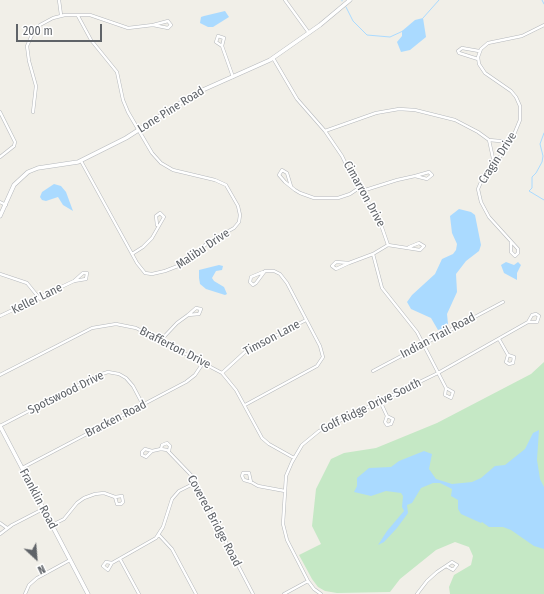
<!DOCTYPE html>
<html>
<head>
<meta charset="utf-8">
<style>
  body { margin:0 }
  #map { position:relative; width:544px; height:594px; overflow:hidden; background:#f1efe8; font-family:"Fira Sans Condensed",sans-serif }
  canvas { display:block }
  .north { position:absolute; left:16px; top:538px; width:40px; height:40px; -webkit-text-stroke:3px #fff; paint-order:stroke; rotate:154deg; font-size:11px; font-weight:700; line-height:16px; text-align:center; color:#5f6368 }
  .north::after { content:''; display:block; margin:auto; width:14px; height:18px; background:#5f6368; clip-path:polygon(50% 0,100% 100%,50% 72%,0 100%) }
  .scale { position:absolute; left:16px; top:24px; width:86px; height:18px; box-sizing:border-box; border:2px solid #5f6368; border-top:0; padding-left:5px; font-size:12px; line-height:14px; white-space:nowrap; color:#5f6368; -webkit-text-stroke:3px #fff; paint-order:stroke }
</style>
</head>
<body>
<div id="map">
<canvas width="544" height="594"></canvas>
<div class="north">N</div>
<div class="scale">200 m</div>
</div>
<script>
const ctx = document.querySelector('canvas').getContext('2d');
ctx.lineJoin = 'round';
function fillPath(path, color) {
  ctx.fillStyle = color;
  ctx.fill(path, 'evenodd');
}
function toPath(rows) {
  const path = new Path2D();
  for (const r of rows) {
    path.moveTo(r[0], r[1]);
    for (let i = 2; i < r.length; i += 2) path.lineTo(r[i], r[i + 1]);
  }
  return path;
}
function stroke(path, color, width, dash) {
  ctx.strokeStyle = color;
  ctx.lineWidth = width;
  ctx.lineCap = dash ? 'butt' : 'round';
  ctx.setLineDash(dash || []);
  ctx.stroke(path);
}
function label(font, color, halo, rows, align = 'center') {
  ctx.font = font + ' "Fira Sans Condensed",sans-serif';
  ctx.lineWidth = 3;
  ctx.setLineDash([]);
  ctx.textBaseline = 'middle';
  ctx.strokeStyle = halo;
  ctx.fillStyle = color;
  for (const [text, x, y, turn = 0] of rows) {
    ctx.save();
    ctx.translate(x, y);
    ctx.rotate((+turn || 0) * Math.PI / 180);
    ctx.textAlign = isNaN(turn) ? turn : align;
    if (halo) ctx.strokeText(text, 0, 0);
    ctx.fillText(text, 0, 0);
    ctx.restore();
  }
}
fillPath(toPath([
  [544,362,544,594,450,594,449,587,454,575,471,565,473,556,469,547,455,542,436,550,400,579,390,592,337,593,325,591,318,587,312,579,299,555,321,544,312,526,316,489,331,459,344,453,376,448,437,423,531,374]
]), '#c5e8c5');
fillPath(toPath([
  [225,11,229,17,213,27,208,27,200,23,201,17,204,16],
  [423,18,426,37,410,50,401,52,397,42,402,36,402,31,415,20],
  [54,184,61,186,66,192,73,211,63,205,58,197,46,201,42,200,40,197,42,192],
  [459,209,471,212,475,215,481,245,479,251,466,261,456,274,457,292,447,314,448,324,445,328,438,330,431,318,411,309,407,302,412,295,435,274,442,259,453,254,456,250,457,244,452,233,450,216],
  [506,262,514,265,518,262,521,265,517,273,517,280,504,273,501,265],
  [219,265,223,266,222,270,216,271,212,278,214,281,224,287,227,294,225,295,206,289,200,284,199,278,199,270],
  [539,430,537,460,540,479,544,487,544,549,534,546,511,530,503,527,489,527,482,522,481,523,461,514,458,509,458,500,451,496,452,489,440,483,433,483,421,488,412,503,407,505,408,513,397,528,384,542,378,545,387,531,404,511,402,507,403,496,401,493,386,491,371,496,354,492,357,486,357,478,369,468,391,467,399,461,424,451,432,454,429,469,436,479,452,484,472,482,481,478,495,466,505,465,525,449,533,433]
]), '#aadaff');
stroke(toPath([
  [342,0,342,1],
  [542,0,544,4],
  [346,7,353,21,367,35,390,37,403,31],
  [423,18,439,0],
  [544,133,540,144,543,156,542,162,536,173,532,177,532,188,529,191,544,200]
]), '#aadaff', 1);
const minor = toPath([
  [59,0,61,15],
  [285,0,309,33],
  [78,16,91,40,117,72,123,100,128,112,152,153,161,163,173,170,215,180,226,185,238,206,240,215,239,222,234,228,207,243,196,255,183,264,165,271,152,274,145,273,137,263,81,161],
  [222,46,224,38,218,36,216,42,222,46,233,77],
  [273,58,297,99,325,131,342,156,356,185,378,216,388,245],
  [478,59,459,53,458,51,462,48,479,51],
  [0,112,15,142,14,146,0,157],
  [33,112,36,86,29,61,27,46,32,35,40,25,53,18,65,15,90,15,128,28,153,25,168,28,171,25,168,21,153,25],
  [325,131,376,113,399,109,415,110,455,120,478,132,489,140,494,163],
  [489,140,511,142],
  [291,186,287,173,282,170,279,175,285,182,295,190,300,193,314,198,338,198,350,194,359,188],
  [362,191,397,180,415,176,427,179,432,175,429,172,415,176],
  [0,202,6,205],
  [511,242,511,252,515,256,518,253,518,249,489,217,481,202,478,189,484,175,505,151,513,137,520,120,520,106,516,97,511,91,485,73,479,64,478,57,481,49,488,43,522,36,544,25],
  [388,245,420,250,424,246,419,243,409,247],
  [132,254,143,247,152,238,164,217,160,213,156,216,157,225],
  [373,254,382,288,417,332,446,388,445,395,451,398,453,392,446,388],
  [349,263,336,269,332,266,336,262,349,263,373,254,388,245],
  [0,274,27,283,40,299],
  [0,316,74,281,83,273,87,273,86,279,74,281],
  [499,339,508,355,506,362,509,364,513,363,514,357,508,355],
  [161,340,177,323,188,315,199,314,201,309,196,308,188,315],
  [373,371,503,302],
  [222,373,246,351,306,320],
  [0,375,92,328,116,324,136,328,222,373,236,390,262,438,269,444,294,458],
  [380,401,387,416,385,422,387,425,391,424,393,419,387,416],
  [245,405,317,366,323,357,320,346,287,283,280,274,274,271,265,271,256,283,253,285,250,282,251,277,263,272],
  [0,426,96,376,108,372,119,374,126,378,133,386,143,405],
  [161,449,162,445,167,443,170,446,169,451],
  [152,451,146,457,142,455,142,452,145,449,152,451,161,449,167,450,191,475,253,594],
  [22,468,186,382,195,375,203,363],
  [251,482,244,480,242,476,243,473,249,473,251,482,258,486,285,491],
  [0,523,7,528],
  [52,525,64,519,77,503,84,498,95,494,104,493,115,497,117,504,121,504,123,502,122,496,115,497],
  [0,534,12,525,43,509],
  [159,535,172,549,196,594],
  [120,559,139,594],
  [106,562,112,563,108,570,103,566,106,562],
  [112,563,156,538,163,527,172,499,179,491,195,483],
  [25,594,29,585,37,578,70,560],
  [284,594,308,581],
  [321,594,314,589,308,581,287,540,283,524,286,476,292,462,302,445,319,431,438,373,528,322,537,322,539,316,536,314,532,315,528,322],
  [417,594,427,581,437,572,452,562,457,565,453,570,446,566]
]);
const tertiary = toPath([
  [0,216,14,185,28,172,38,168,78,162,126,138,196,93,270,60,320,25,350,0],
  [0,426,88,594]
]);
stroke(minor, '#b5b8bc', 3.5);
stroke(tertiary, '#b5b8bc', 4.5);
stroke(minor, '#fff', 2.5);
stroke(tertiary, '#fff', 3.5);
label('12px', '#5f6368', '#fff', [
  ["Lone Pine Road",171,110,-32],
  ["Cragin Drive",498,158,-57],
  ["Cimarron Drive",364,194,61],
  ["Malibu Drive",203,249,-34],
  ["Keller Lane",37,299,-26],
  ["Indian Trail Road",438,336,-28],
  ["Timson Lane",272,338,-28],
  ["Brafferton Drive",175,348,27],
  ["Spotswood Drive",66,393,-26],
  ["Golf Ridge Drive South",371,406,-26],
  ["Bracken Road",116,419,-27],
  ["Franklin Road",38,499,62],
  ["Covered Bridge Road",214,521,62]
]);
</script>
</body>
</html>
